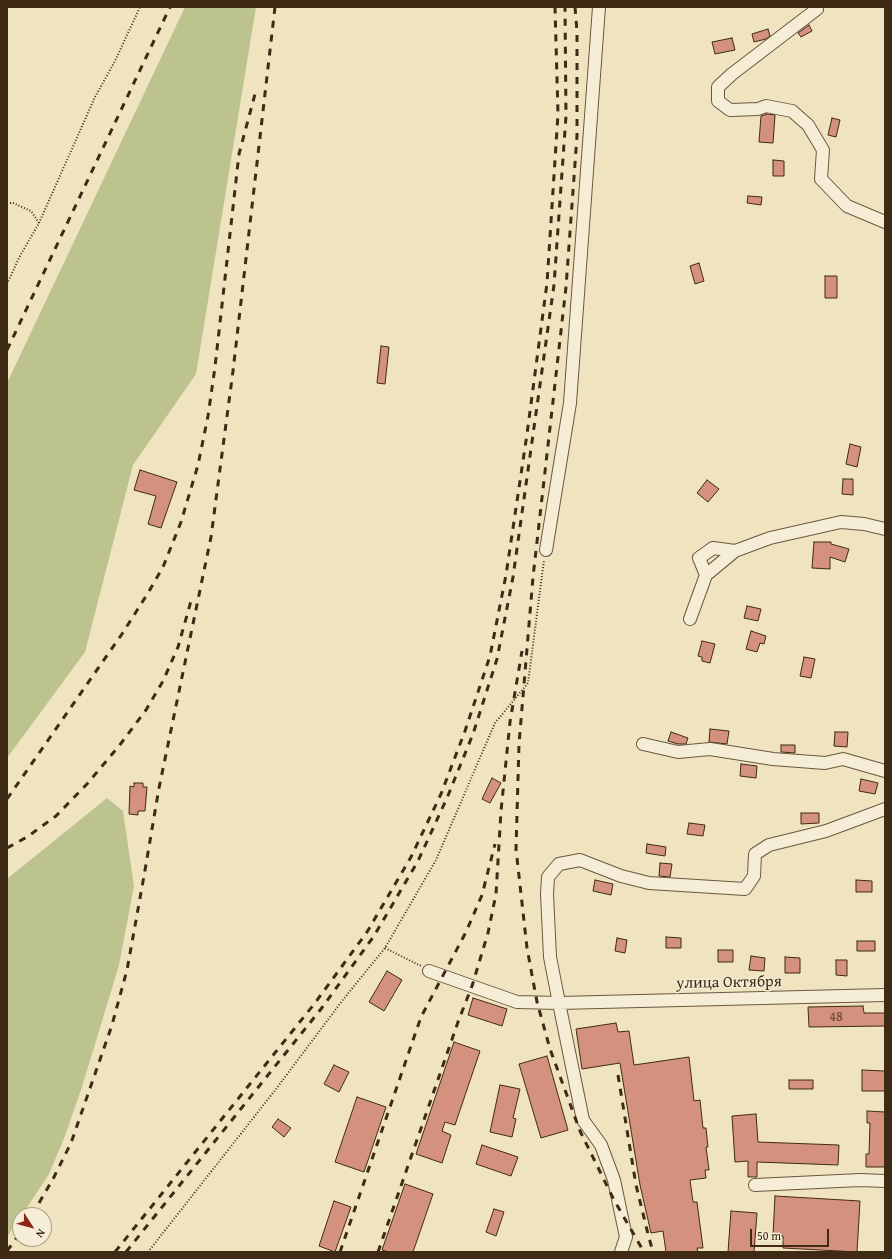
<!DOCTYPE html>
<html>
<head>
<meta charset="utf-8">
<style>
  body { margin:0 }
  #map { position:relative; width:892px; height:1259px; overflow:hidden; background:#efe4bf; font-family:"Gentium Book Plus",serif }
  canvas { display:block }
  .frame { position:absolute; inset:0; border:8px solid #3f2a15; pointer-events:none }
  .north { position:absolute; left:12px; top:1207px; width:40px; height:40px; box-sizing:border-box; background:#f5edd5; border:1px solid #ac9f88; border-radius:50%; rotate:126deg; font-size:11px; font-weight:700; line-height:16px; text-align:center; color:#3f2a15 }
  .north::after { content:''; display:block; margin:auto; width:14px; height:18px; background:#8f2418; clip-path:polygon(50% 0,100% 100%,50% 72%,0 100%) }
  .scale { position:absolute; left:750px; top:1229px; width:79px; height:18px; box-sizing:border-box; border:2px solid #3f2a15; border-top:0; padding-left:5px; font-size:12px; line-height:14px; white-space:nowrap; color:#3f2a15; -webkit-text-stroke:3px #f5edd5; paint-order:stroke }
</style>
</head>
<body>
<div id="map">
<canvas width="892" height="1259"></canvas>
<div class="frame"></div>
<div class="north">N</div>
<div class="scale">50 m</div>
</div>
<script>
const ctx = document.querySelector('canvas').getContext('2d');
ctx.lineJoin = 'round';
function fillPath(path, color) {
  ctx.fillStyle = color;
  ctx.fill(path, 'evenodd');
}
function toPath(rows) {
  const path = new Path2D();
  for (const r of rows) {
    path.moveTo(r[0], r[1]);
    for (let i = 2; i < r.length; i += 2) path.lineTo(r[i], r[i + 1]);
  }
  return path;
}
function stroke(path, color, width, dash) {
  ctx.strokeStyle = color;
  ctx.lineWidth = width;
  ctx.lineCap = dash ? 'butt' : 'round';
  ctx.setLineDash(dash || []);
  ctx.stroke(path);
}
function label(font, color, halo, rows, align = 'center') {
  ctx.font = font + ' "Gentium Book Plus",serif';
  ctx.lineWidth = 3;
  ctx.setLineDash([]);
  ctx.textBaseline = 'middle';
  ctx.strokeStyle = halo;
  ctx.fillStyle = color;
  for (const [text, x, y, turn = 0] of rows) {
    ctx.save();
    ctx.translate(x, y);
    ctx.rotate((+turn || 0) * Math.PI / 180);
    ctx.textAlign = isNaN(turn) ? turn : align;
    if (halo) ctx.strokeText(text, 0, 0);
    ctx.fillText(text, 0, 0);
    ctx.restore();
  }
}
fillPath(toPath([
  [185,7,256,7,196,374,133,465,85,652,7,758,7,383],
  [107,798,123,811,134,886,119,965,82,1087,65,1136,49,1174,22,1215,20,1215,20,1218,7,1237,7,879]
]), '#bcc38f');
const building = toPath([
  [809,25,812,31,801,37,798,33,809,25],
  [768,29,770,36,766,39,754,42,752,34,768,29],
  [732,38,735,50,715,54,712,42,732,38],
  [767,114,775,115,773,143,759,142,761,116,767,114],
  [832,118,840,120,836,137,828,135,832,118],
  [773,160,784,161,784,176,773,176,773,160],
  [748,196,762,197,761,205,747,203,748,196],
  [699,263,704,281,695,284,690,266,699,263],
  [825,276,837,276,837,298,825,298,825,276],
  [381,346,389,347,385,384,377,383,381,346],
  [850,444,861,447,857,467,846,464,850,444],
  [140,470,177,482,161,528,148,524,156,496,134,490,140,470],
  [843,479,853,479,853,495,842,494,843,479],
  [707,480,719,489,708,502,697,493,707,480],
  [814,542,831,542,831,544,849,549,845,562,830,557,830,569,812,568,814,542],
  [747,606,761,609,758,621,744,618,747,606],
  [751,631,766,636,764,644,760,643,757,652,746,649,751,631],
  [702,641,715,644,710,663,702,661,702,657,698,656,702,641],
  [804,657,815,659,811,678,800,676,804,657],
  [710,729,729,731,727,744,709,742,710,729],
  [671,732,688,738,686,744,678,744,668,741,671,732],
  [835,732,848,732,847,747,834,746,835,732],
  [781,745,795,745,795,753,781,752,781,745],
  [741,764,757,766,756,778,740,776,741,764],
  [492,778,501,783,490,803,482,799,492,778],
  [861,779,878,783,875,794,859,791,861,779],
  [134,783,143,783,143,787,147,787,145,811,138,811,138,815,129,814,130,786,134,787,134,783],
  [801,813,819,813,819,823,801,824,801,813],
  [689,823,705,825,703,836,687,834,689,823],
  [647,844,666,847,665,856,646,853,647,844],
  [660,863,672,864,670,877,659,876,660,863],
  [595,880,613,884,611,895,593,891,595,880],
  [856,880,872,881,872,892,856,892,856,880],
  [666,937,681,938,681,948,666,948,666,937],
  [617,938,627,940,625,953,615,951,617,938],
  [857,941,875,941,875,951,857,951,857,941],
  [718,950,733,950,733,962,718,962,718,950],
  [751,956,765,958,764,971,749,970,751,956],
  [785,957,800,958,800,973,785,973,785,957],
  [836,960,847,960,847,976,836,975,836,960],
  [387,971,402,980,384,1011,369,1002,387,971],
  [473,998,507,1009,502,1026,468,1015,473,998],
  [863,1006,864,1013,885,1013,885,1026,809,1027,808,1007,863,1006],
  [616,1023,618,1032,629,1031,634,1065,689,1057,694,1101,700,1100,703,1128,706,1128,708,1147,706,1147,709,1170,705,1170,706,1178,690,1180,693,1202,697,1202,703,1248,697,1248,698,1252,666,1252,663,1231,651,1233,640,1185,620,1063,582,1069,576,1029,616,1023],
  [454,1042,480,1051,455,1125,445,1122,442,1131,451,1135,442,1163,416,1154,454,1042],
  [547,1056,568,1130,541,1138,519,1064,547,1056],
  [334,1065,349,1072,339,1092,324,1084,334,1065],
  [862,1070,885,1071,885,1091,862,1091,862,1070],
  [789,1080,813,1080,813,1089,789,1089,789,1080],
  [500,1085,520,1089,513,1118,516,1119,512,1137,490,1132,500,1085],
  [357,1097,386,1107,364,1172,335,1162,357,1097],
  [867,1111,885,1112,885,1167,866,1167,866,1154,869,1154,870,1123,867,1123,867,1111],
  [756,1114,758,1142,839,1145,838,1165,757,1162,757,1177,748,1177,748,1161,735,1162,732,1116,756,1114],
  [278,1119,291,1128,284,1137,272,1127,278,1119],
  [482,1145,518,1157,511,1176,476,1164,482,1145],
  [405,1184,433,1194,413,1252,389,1252,382,1250,405,1184],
  [775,1196,860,1201,857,1252,783,1248,783,1236,773,1235,775,1196],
  [334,1201,351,1207,335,1252,319,1246,334,1201],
  [494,1209,504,1212,496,1236,486,1232,494,1209],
  [731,1211,757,1213,754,1252,728,1252,731,1211]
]);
fillPath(building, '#d3917e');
stroke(building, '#3f2a15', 1);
const street = toPath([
  [816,7,817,9,732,74,718,87,718,101,730,110,758,109,766,106,792,111,808,125,823,150,821,179,847,206,885,222],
  [546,550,570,403,599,7],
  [706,575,699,558,713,548,735,551],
  [690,619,706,575,735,551,770,538,841,522,864,524,885,529],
  [643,744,678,752,710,749,773,759,825,763,843,759,885,771],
  [429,971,517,1002,559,1003,550,957,547,894,548,877,559,864,580,860,621,876,649,883,745,889,754,876,755,854,769,845,826,831,885,809],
  [755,1185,860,1180,885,1181],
  [621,1252,626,1237,614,1180,601,1145,583,1120,559,1003,885,995]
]);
stroke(street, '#6b5840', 14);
stroke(toPath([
  [7,203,13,203,31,211,39,223,20,256,7,284],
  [39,223,95,97,115,61,140,7],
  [385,948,421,966],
  [148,1252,276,1089,342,1001,385,948,436,860,495,723,528,683,544,560]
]), '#3f2a15', 2, [1, 2]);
stroke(street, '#f5edd5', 12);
stroke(toPath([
  [575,7,577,32,577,136,566,287,533,577,519,744,516,849,527,948,537,1002,550,1049,580,1131,614,1200,644,1252],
  [7,350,170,7],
  [7,799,122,634,148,593,163,567,181,522,198,465,208,416,215,367,239,154,255,94],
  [7,848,27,837,56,816,87,784,119,746,146,710,163,681,178,647,191,601],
  [618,1075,636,1185,648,1234,653,1252],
  [32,1215,53,1179,71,1143,112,1025,127,970,144,876,159,788,211,537,233,371,275,7],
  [7,1251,20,1233],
  [115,1252,315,1003,367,932,411,857,441,794,465,731,490,656,506,575,527,434,547,283,558,114,555,7],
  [126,1252,321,1009,374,936,418,861,447,798,473,734,497,659,513,577,554,285,566,116,565,7],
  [340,1252,421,1017,466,932,482,895,495,844],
  [378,1252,458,1022,472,986,488,933,496,894,501,811,510,722,522,651]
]), '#3f2a15', 3, [7, 7]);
label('14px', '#64442f', null, [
  ["48",836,1017]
]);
label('16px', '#3f2a15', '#f5edd5', [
  ["улица Октября",729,983,-1]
]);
</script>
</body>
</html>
